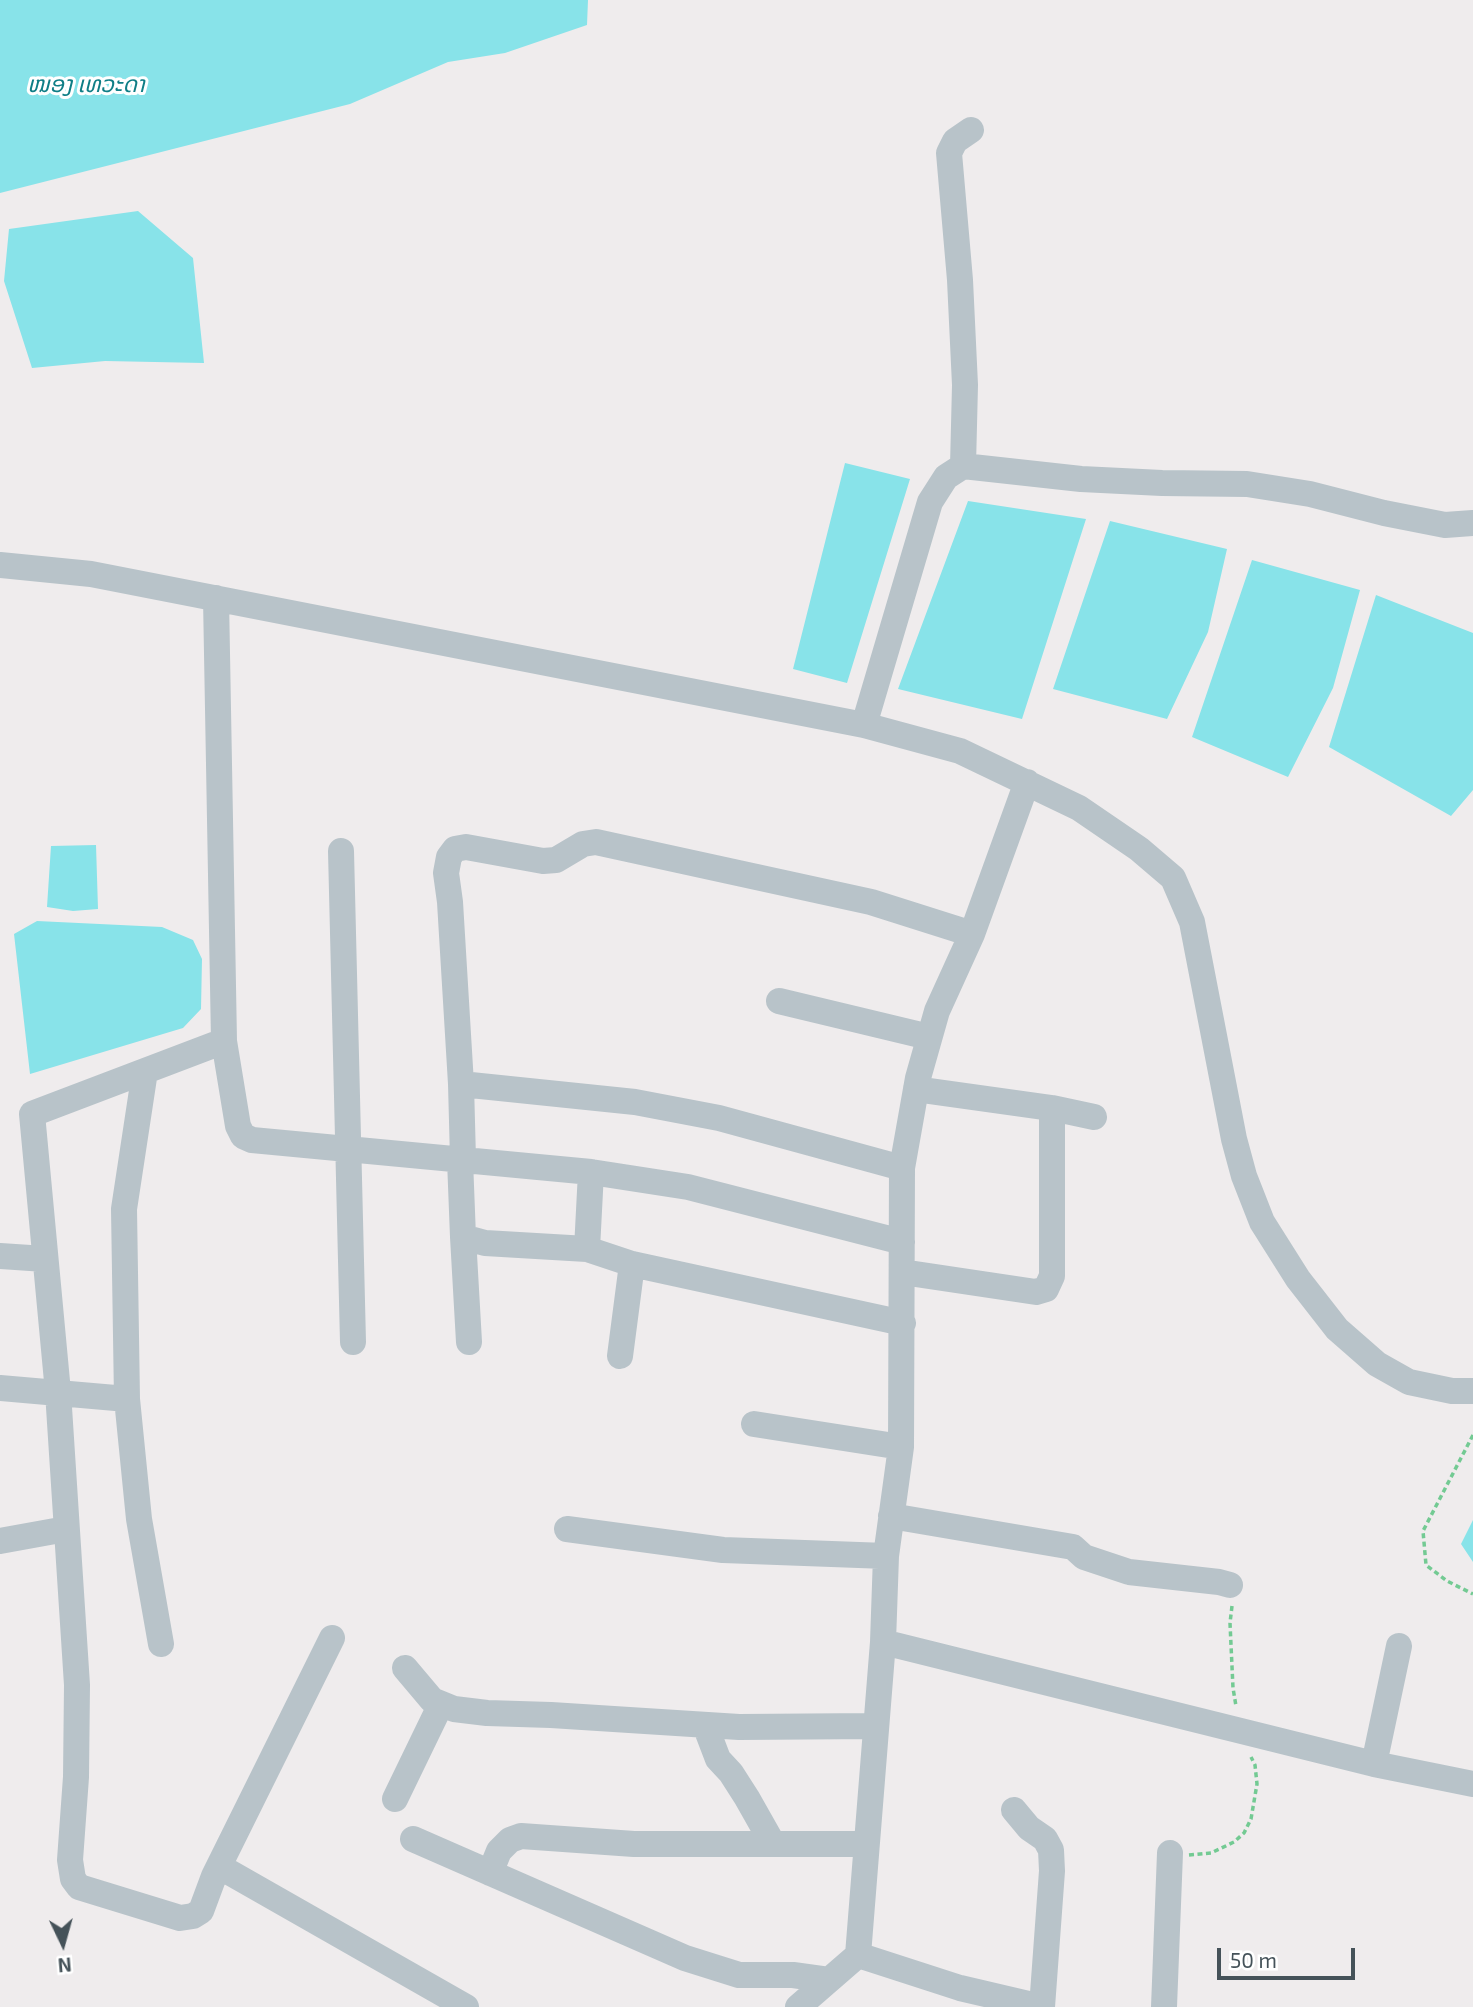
<!DOCTYPE html>
<html>
<head>
<meta charset="utf-8">
<style>
  body { margin:0 }
  #map { position:relative; width:1473px; height:2007px; overflow:hidden; background:#efeced; font-family:"Exo 2",sans-serif }
  canvas { display:block }
  .north { position:absolute; left:28px; top:1909px; width:70px; height:70px; -webkit-text-stroke:5px #fff; paint-order:stroke; rotate:175deg; font-size:19px; font-weight:700; line-height:28px; text-align:center; color:#455259 }
  .north::after { content:''; display:block; margin:auto; width:24px; height:32px; background:#455259; clip-path:polygon(50% 0,100% 100%,50% 72%,0 100%) }
  .scale { position:absolute; left:1217px; top:1948px; width:138px; height:32px; box-sizing:border-box; border:4px solid #455259; border-top:0; padding-left:9px; font-size:21px; line-height:24px; white-space:nowrap; color:#455259; -webkit-text-stroke:5px #fff; paint-order:stroke }
</style>
</head>
<body>
<div id="map">
<canvas width="1473" height="2007"></canvas>
<div class="north">N</div>
<div class="scale">50 m</div>
</div>
<script>
const ctx = document.querySelector('canvas').getContext('2d');
ctx.lineJoin = 'round';
function fillPath(path, color) {
  ctx.fillStyle = color;
  ctx.fill(path, 'evenodd');
}
function toPath(rows) {
  const path = new Path2D();
  for (const r of rows) {
    path.moveTo(r[0], r[1]);
    for (let i = 2; i < r.length; i += 2) path.lineTo(r[i], r[i + 1]);
  }
  return path;
}
function stroke(path, color, width, dash) {
  ctx.strokeStyle = color;
  ctx.lineWidth = width;
  ctx.lineCap = dash ? 'butt' : 'round';
  ctx.setLineDash(dash || []);
  ctx.stroke(path);
}
function label(font, color, halo, rows, align = 'center') {
  ctx.font = font + ' "Exo 2","Noto Sans Lao",sans-serif';
  ctx.lineWidth = 6;
  ctx.setLineDash([]);
  ctx.textBaseline = 'middle';
  ctx.strokeStyle = halo;
  ctx.fillStyle = color;
  for (const [text, x, y, turn = 0] of rows) {
    ctx.save();
    ctx.translate(x, y);
    ctx.rotate((+turn || 0) * Math.PI / 180);
    ctx.textAlign = isNaN(turn) ? turn : align;
    if (halo) ctx.strokeText(text, 0, 0);
    ctx.fillText(text, 0, 0);
    ctx.restore();
  }
}
fillPath(toPath([
  [0,0,588,0,587,25,505,53,448,62,350,104,0,193],
  [138,211,193,258,204,363,105,361,32,368,4,281,9,229],
  [845,463,910,479,847,683,793,669],
  [968,501,1086,519,1022,719,898,689],
  [1110,521,1227,549,1208,632,1167,719,1053,689],
  [1252,560,1360,590,1333,688,1288,777,1192,737],
  [1376,595,1473,633,1473,790,1451,816,1329,747],
  [96,845,98,909,73,911,47,907,51,846],
  [37,921,162,927,193,940,202,959,201,1009,183,1028,30,1074,14,934],
  [1473,1520,1473,1562,1461,1544]
]), '#88e3e9');
stroke(toPath([
  [1473,1435,1423,1531,1426,1565,1447,1581,1473,1594],
  [1232,1606,1230,1623,1233,1688,1236,1706],
  [1189,1855,1211,1853,1234,1842,1244,1833,1251,1819,1257,1784,1255,1765,1251,1757]
]), '#73ca93', 3.5, [5, 3.5]);
stroke(toPath([
  [963,466,965,385,960,280,949,153,955,141,971,130],
  [0,565,91,574,864,725,960,751,1079,808,1139,849,1173,878,1192,922,1234,1139,1244,1176,1262,1222,1298,1279,1337,1329,1377,1364,1409,1382,1452,1391,1473,1391],
  [216,598,224,1041,238,1126,243,1136,252,1140,591,1172,688,1187,902,1242],
  [864,725,930,502,946,477,963,466,1081,479,1162,483,1247,484,1310,494,1384,513,1445,525,1473,523],
  [341,851,353,1342],
  [779,1001,929,1037],
  [224,1041,32,1114,58,1392,77,1685,76,1777,70,1860,73,1879,79,1887,180,1918,193,1916,201,1911,214,1876,223,1871,229,1872,466,2007],
  [145,1071,124,1209,127,1399,139,1519,161,1644],
  [461,1084,635,1102,719,1118,902,1168],
  [916,1089,1052,1108,1094,1117],
  [463,1159,461,1084,450,902,446,873,449,857,455,849,466,847,543,861,556,860,583,844,596,842,871,902,972,934],
  [460,1160,463,1237,485,1243,587,1249,632,1264,903,1323],
  [463,1237,469,1342],
  [587,1249,591,1172],
  [0,1256,45,1259],
  [902,1272,1036,1292,1046,1289,1052,1276,1052,1108],
  [620,1356,632,1264],
  [0,1388,127,1399],
  [754,1424,901,1447],
  [891,1516,1073,1547,1084,1557,1129,1572,1219,1582,1230,1585],
  [567,1529,723,1550,886,1556],
  [0,1541,66,1529],
  [883,1642,1374,1764,1473,1784],
  [405,1668,432,1700,454,1709,487,1713,551,1715,739,1727,876,1726],
  [705,1725,718,1759,731,1773,747,1798,773,1844],
  [1374,1764,1399,1646],
  [395,1799,441,1704],
  [1014,1810,1029,1828,1045,1839,1051,1850,1052,1871,1042,2007],
  [413,1839,685,1958,739,1975,793,1975,829,1980],
  [490,1873,499,1851,510,1840,521,1836,634,1844,866,1844],
  [214,1876,332,1638],
  [858,1955,960,1988,1041,2007],
  [798,2007,858,1955,883,1642,886,1556,901,1447,902,1168,918,1078,937,1011,972,934,1027,782],
  [1164,2007,1170,1853]
]), '#b8c3c9', 26);
label('italic 23px', '#0f7e86', '#fff', [
  ["ໜອງ ເທວະດາ",86,84]
]);
</script>
</body>
</html>
